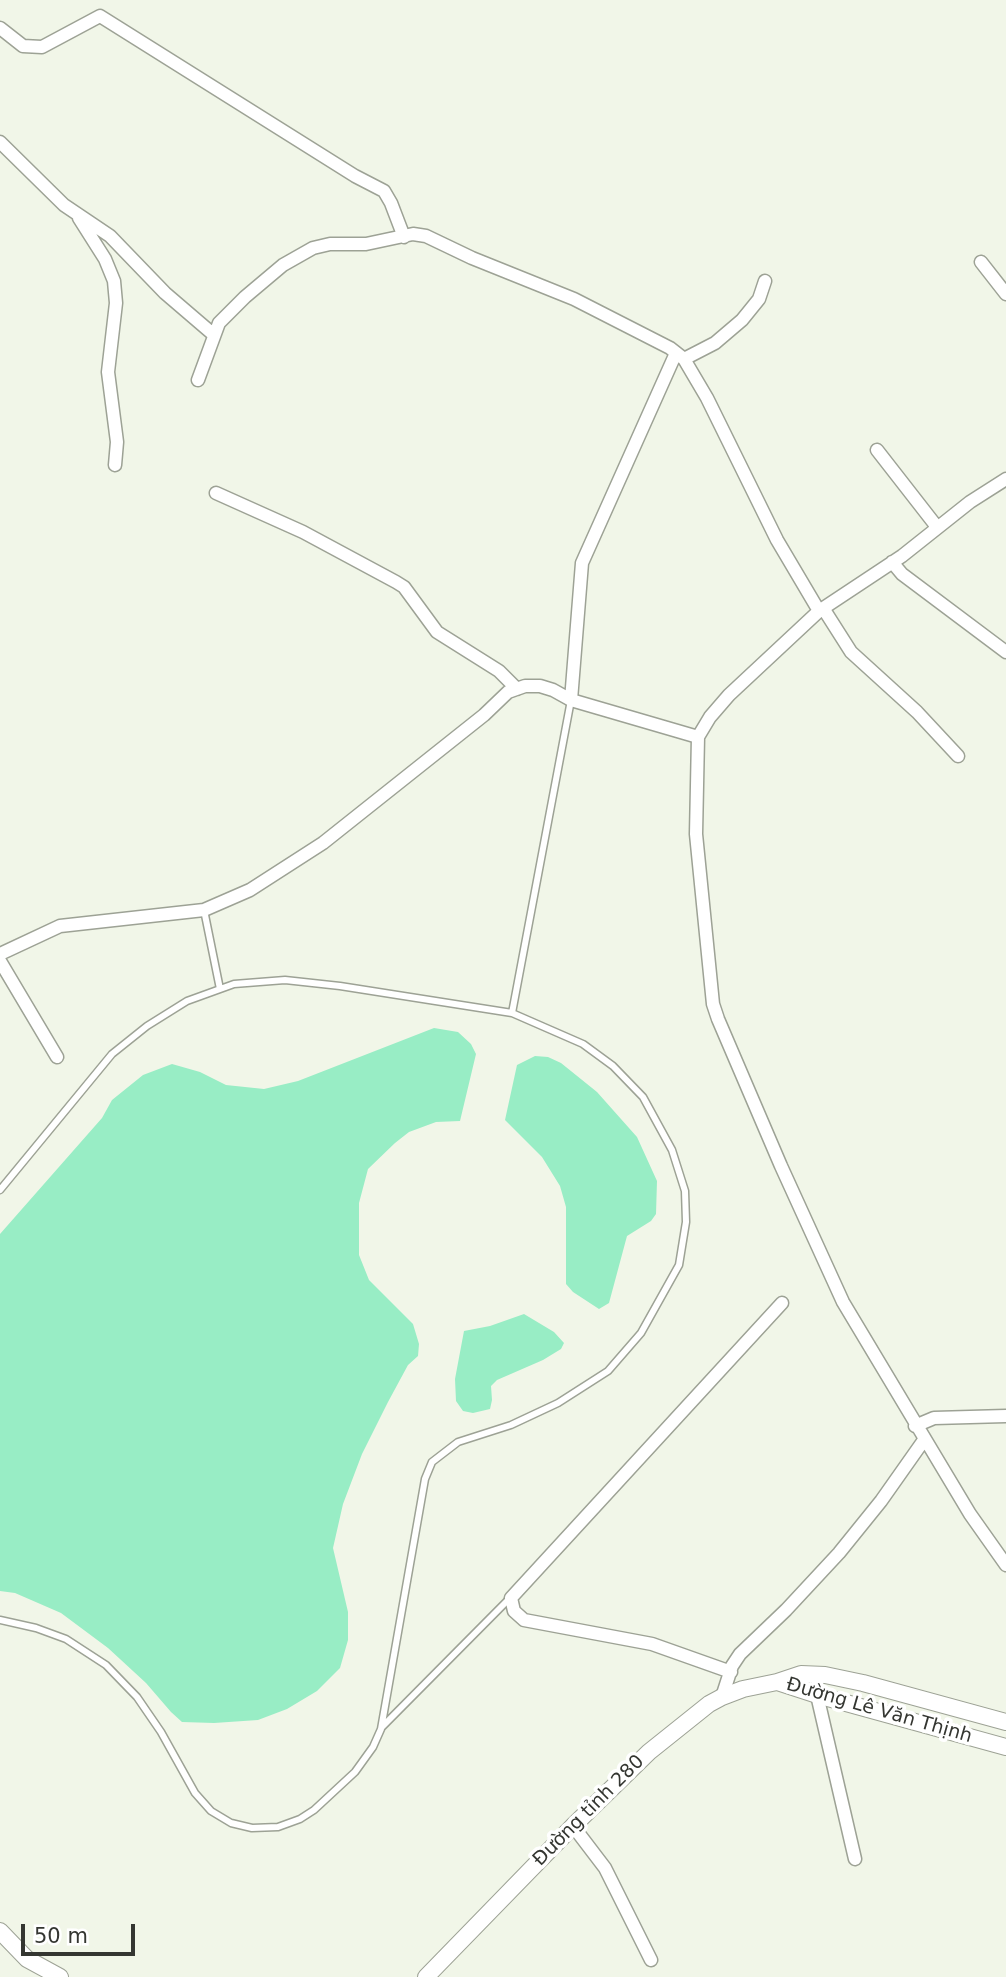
<!DOCTYPE html>
<html>
<head>
<meta charset="utf-8">
<style>
  body { margin:0 }
  #map { position:relative; width:1006px; height:1977px; overflow:hidden; background:#f1f6e8; font-family:"DejaVu Sans",sans-serif }
  canvas { display:block }
  .scale { position:absolute; left:21px; top:1924px; width:114px; height:32px; box-sizing:border-box; border:4px solid #343631; border-top:0; padding-left:9px; font-size:21px; line-height:24px; white-space:nowrap; color:#343631; -webkit-text-stroke:5px #fff; paint-order:stroke }
</style>
</head>
<body>
<div id="map">
<canvas width="1006" height="1977"></canvas>
<div class="scale">50 m</div>
</div>
<script>
const ctx = document.querySelector('canvas').getContext('2d');
ctx.lineJoin = 'round';
function fillPath(path, color) {
  ctx.fillStyle = color;
  ctx.fill(path, 'evenodd');
}
function toPath(rows) {
  const path = new Path2D();
  for (const r of rows) {
    path.moveTo(r[0], r[1]);
    for (let i = 2; i < r.length; i += 2) path.lineTo(r[i], r[i + 1]);
  }
  return path;
}
function stroke(path, color, width, dash) {
  ctx.strokeStyle = color;
  ctx.lineWidth = width;
  ctx.lineCap = dash ? 'butt' : 'round';
  ctx.setLineDash(dash || []);
  ctx.stroke(path);
}
function label(font, color, halo, rows, align = 'center') {
  ctx.font = font + ' "DejaVu Sans",sans-serif';
  ctx.lineWidth = 7;
  ctx.setLineDash([]);
  ctx.textBaseline = 'middle';
  ctx.strokeStyle = halo;
  ctx.fillStyle = color;
  for (const [text, x, y, turn = 0] of rows) {
    ctx.save();
    ctx.translate(x, y);
    ctx.rotate((+turn || 0) * Math.PI / 180);
    ctx.textAlign = isNaN(turn) ? turn : align;
    if (halo) ctx.strokeText(text, 0, 0);
    ctx.fillText(text, 0, 0);
    ctx.restore();
  }
}
fillPath(toPath([
  [434,1028,458,1032,471,1044,476,1054,460,1121,436,1122,409,1132,395,1143,368,1169,359,1203,359,1255,369,1280,413,1324,419,1344,418,1356,408,1365,388,1402,362,1454,343,1504,333,1548,348,1612,348,1640,340,1668,317,1691,287,1709,258,1720,214,1723,182,1722,171,1712,146,1683,108,1648,61,1613,15,1593,0,1591,0,1234,102,1118,112,1100,143,1075,172,1064,200,1072,226,1085,264,1089,298,1081],
  [535,1056,548,1057,561,1063,597,1092,637,1137,657,1181,656,1214,651,1221,627,1236,609,1303,599,1309,573,1292,566,1284,566,1207,560,1186,542,1157,505,1120,517,1065],
  [524,1314,554,1332,564,1343,561,1349,543,1360,497,1380,491,1386,492,1400,490,1409,473,1413,463,1411,456,1401,455,1379,464,1331,490,1326]
]), '#98edc5');
const lane = toPath([
  [204,910,220,989],
  [0,1190,112,1054,147,1026,187,1001,234,984,285,980,340,986,512,1013],
  [0,1620,36,1628,66,1639,106,1665,137,1697,161,1732,195,1793,211,1811,231,1823,252,1828,278,1827,300,1819,314,1810,355,1772,373,1747,381,1729,425,1479,432,1462,458,1442,511,1425,558,1403,608,1371,641,1333,679,1265,686,1222,685,1191,672,1150,643,1097,613,1066,583,1044,512,1013,571,700],
  [382,1727,510,1598]
]);
const street = toPath([
  [0,28,23,46,42,47,100,16,355,176,384,191,391,203,404,237],
  [0,142,64,205,110,236,165,293,214,335],
  [79,218,105,259,114,281,116,303,108,372,117,442,115,465],
  [981,262,1006,294],
  [684,359,715,343,742,320,759,299,765,281],
  [198,380,219,323,245,297,283,265,313,248,330,244,366,244,413,234,426,236,472,258,574,299,670,348,684,359,707,398,777,540,819,611],
  [877,450,937,527],
  [1006,479,970,502,902,556,819,611,729,695,710,717,698,737,696,834,713,1004,718,1019,781,1166,843,1302,970,1514,1006,1565],
  [216,493,303,532,396,582,404,587,437,632,499,671,517,689],
  [892,562,902,574,1006,652],
  [823,608,851,652,917,712,958,756],
  [571,700,582,563,676,353],
  [0,954,60,926,204,910,250,890,323,843,484,715,508,692,525,686,540,686,553,690,571,700,698,737],
  [0,961,57,1057],
  [915,1426,934,1418,1006,1416],
  [731,1672,652,1644,524,1620,514,1611,511,1598,782,1303],
  [817,1695,855,1859],
  [722,1697,732,1666,740,1654,786,1610,839,1553,881,1501,924,1440],
  [573,1826,605,1868,651,1960]
]);
const secondary = toPath([
  [777,1682,817,1695,1006,1747],
  [0,1931,27,1959,60,1977],
  [426,1977,573,1826,649,1752,709,1704,722,1697,743,1689,777,1682,801,1674,825,1675,863,1683,1006,1722]
]);
stroke(lane, '#9da295', 9);
stroke(street, '#9da295', 15);
stroke(secondary, '#9da295', 18);
stroke(lane, '#fff', 6);
stroke(street, '#fff', 12);
stroke(secondary, '#fff', 16);
label('19px', '#343631', '#fff', [
  ["Đường Lê Văn Thịnh",879,1711,16],
  ["Đường tỉnh 280",589,1811,-45]
]);
</script>
</body>
</html>
